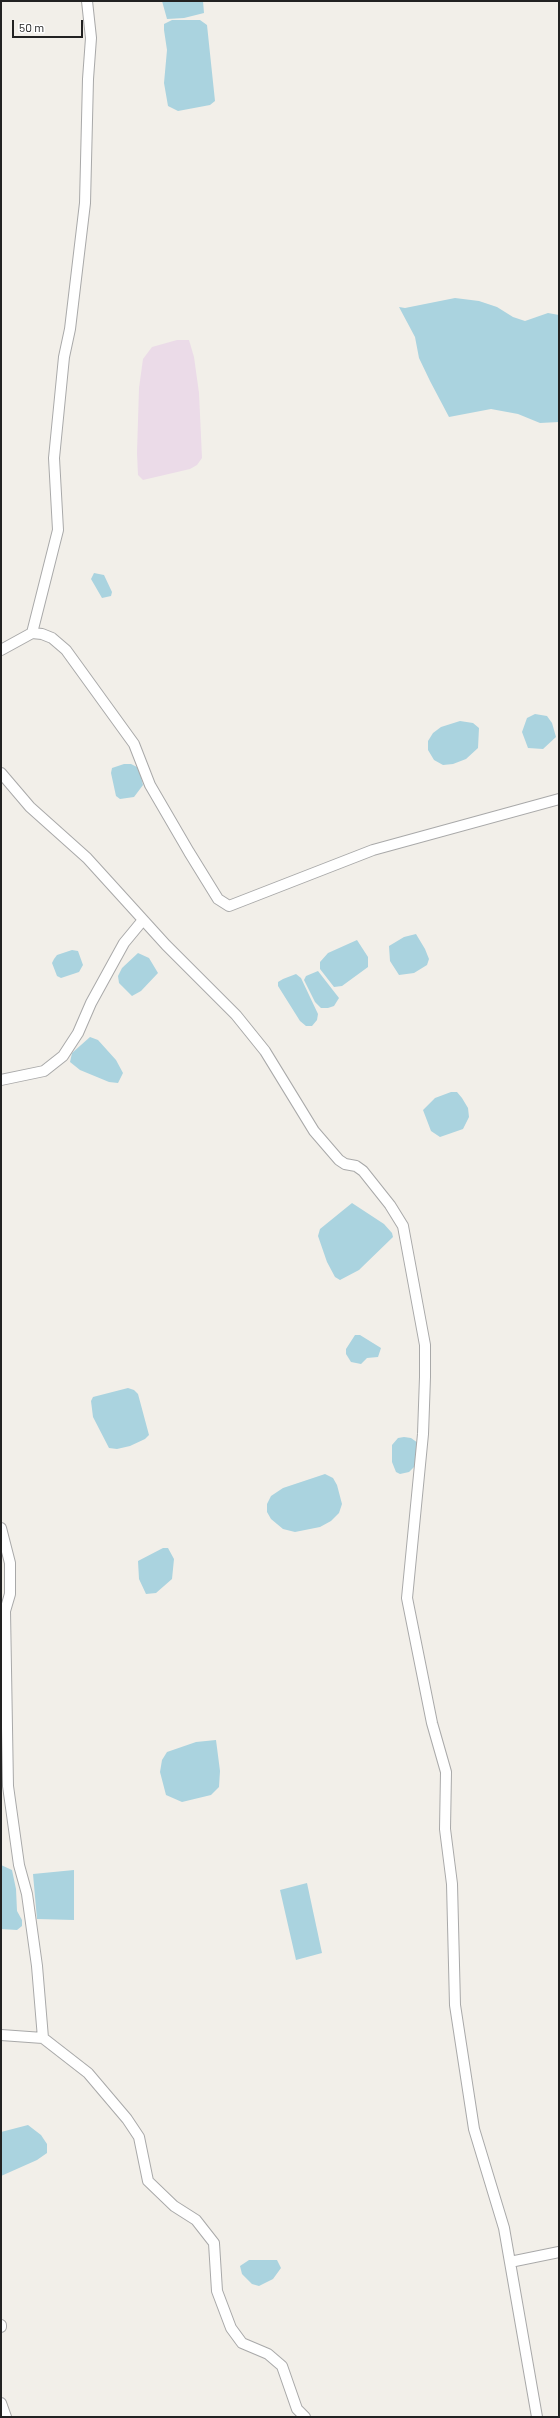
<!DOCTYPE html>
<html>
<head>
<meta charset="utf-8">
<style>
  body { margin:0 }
  #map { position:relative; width:560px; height:2418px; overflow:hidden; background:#f2efe9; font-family:Barlow,sans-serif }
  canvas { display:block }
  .frame { position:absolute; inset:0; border:2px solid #222; pointer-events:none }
  .scale { position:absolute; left:12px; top:20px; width:71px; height:18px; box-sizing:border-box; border:2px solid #222; border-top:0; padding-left:5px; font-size:12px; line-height:14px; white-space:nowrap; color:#222; -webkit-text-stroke:3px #fff; paint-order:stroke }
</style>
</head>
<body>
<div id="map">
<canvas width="560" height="2418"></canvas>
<div class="frame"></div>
<div class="scale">50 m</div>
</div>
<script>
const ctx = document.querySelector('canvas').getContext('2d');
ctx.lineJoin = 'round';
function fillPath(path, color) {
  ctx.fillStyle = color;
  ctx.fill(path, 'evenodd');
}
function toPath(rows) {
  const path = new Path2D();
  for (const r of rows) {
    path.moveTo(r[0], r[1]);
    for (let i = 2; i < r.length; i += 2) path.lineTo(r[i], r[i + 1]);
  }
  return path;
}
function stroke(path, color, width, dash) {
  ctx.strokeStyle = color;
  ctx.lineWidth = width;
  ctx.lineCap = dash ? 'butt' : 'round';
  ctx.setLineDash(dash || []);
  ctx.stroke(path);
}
fillPath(toPath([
  [177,340,189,340,194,357,199,393,202,458,197,465,190,469,143,480,138,475,137,453,139,388,143,359,152,347]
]), '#ebdbe8');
fillPath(toPath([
  [162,1,203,1,204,13,184,18,167,19],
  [172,20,200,20,207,25,215,101,210,105,178,111,168,106,164,83,167,50,164,30,164,24],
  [455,298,479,301,497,307,513,317,525,321,548,313,559,315,559,422,540,423,518,414,491,409,449,417,430,381,419,358,415,337,399,307,405,308],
  [94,573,104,575,112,592,111,596,102,598,91,579],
  [535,714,547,716,552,723,556,737,543,749,528,748,522,732,527,718],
  [460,721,473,723,479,728,478,748,466,759,453,764,443,765,434,760,428,750,428,741,433,733,441,727],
  [124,764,131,764,139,768,143,785,134,797,120,799,116,796,111,773,112,768],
  [416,934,425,949,429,959,427,965,414,973,399,975,390,961,389,946,404,937],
  [357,940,368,957,368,967,342,986,334,987,320,969,320,962,328,953],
  [72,950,78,951,83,965,79,972,61,978,57,976,52,963,54,959,57,955],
  [138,953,149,958,158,973,141,991,132,996,119,983,118,976,122,968],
  [318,971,339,998,334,1006,328,1008,321,1008,315,1002,304,980,306,976],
  [296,974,301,978,318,1014,317,1020,312,1026,306,1026,300,1021,278,986,278,982,283,979],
  [90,1037,98,1040,116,1060,123,1073,118,1083,109,1082,80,1070,70,1062,72,1053],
  [451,1092,457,1092,462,1098,468,1108,469,1117,463,1129,440,1137,431,1131,423,1110,435,1098],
  [352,1203,384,1224,392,1233,393,1237,359,1270,340,1280,335,1277,327,1262,318,1236,320,1229],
  [355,1335,360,1335,381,1348,378,1357,367,1358,361,1364,351,1362,346,1354,346,1349],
  [128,1388,134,1390,138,1394,149,1435,145,1439,130,1446,117,1449,109,1448,93,1417,91,1401,93,1397],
  [404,1437,411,1438,418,1443,416,1465,409,1472,400,1474,396,1472,392,1462,392,1445,398,1438],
  [325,1474,333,1478,337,1485,342,1504,339,1513,331,1521,320,1527,295,1532,283,1529,271,1519,267,1512,267,1504,271,1496,283,1488],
  [163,1548,168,1548,174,1559,172,1579,156,1593,146,1594,139,1579,138,1561],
  [216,1740,220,1771,219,1787,211,1795,182,1802,166,1795,160,1772,162,1760,167,1752,196,1742],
  [1,1865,12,1870,16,1889,17,1911,22,1920,22,1926,17,1930,1,1929],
  [74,1870,74,1920,37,1919,33,1874],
  [307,1883,322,1953,296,1960,280,1890],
  [28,2125,41,2135,47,2144,47,2153,37,2160,1,2176,1,2132],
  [249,2260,277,2260,281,2268,273,2279,259,2286,252,2284,242,2274,240,2266]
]), '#aad3df');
const minor = toPath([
  [32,633,58,530,54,458,64,357,70,329,85,203,88,79,91,38,87,1],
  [1,650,32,633,42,634,52,638,66,650,134,744,150,785,189,852,218,899,229,906,373,850,559,799],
  [1,773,30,807,87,858,166,945,236,1015,265,1051,314,1131,339,1160,345,1164,356,1166,363,1171,390,1205,403,1226,425,1345,425,1377,423,1434,407,1598,432,1723,446,1772,445,1829,452,1884,455,2005,474,2129,504,2228,537,2417],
  [1,1080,44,1071,63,1056,78,1033,91,1003,124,943,143,920],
  [1,1528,10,1563,10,1594,5,1611,8,1786,19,1865,27,1894,37,1966,43,2038],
  [1,2035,43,2038,88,2073,127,2119,139,2137,148,2181,174,2206,196,2220,214,2243,217,2291,231,2328,242,2343,268,2354,282,2366,297,2409,305,2417],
  [510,2262,559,2252],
  [1,2325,1,2327],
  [1,2403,6,2417]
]);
stroke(minor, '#a9a9a9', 12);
stroke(minor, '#fff', 10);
</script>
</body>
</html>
